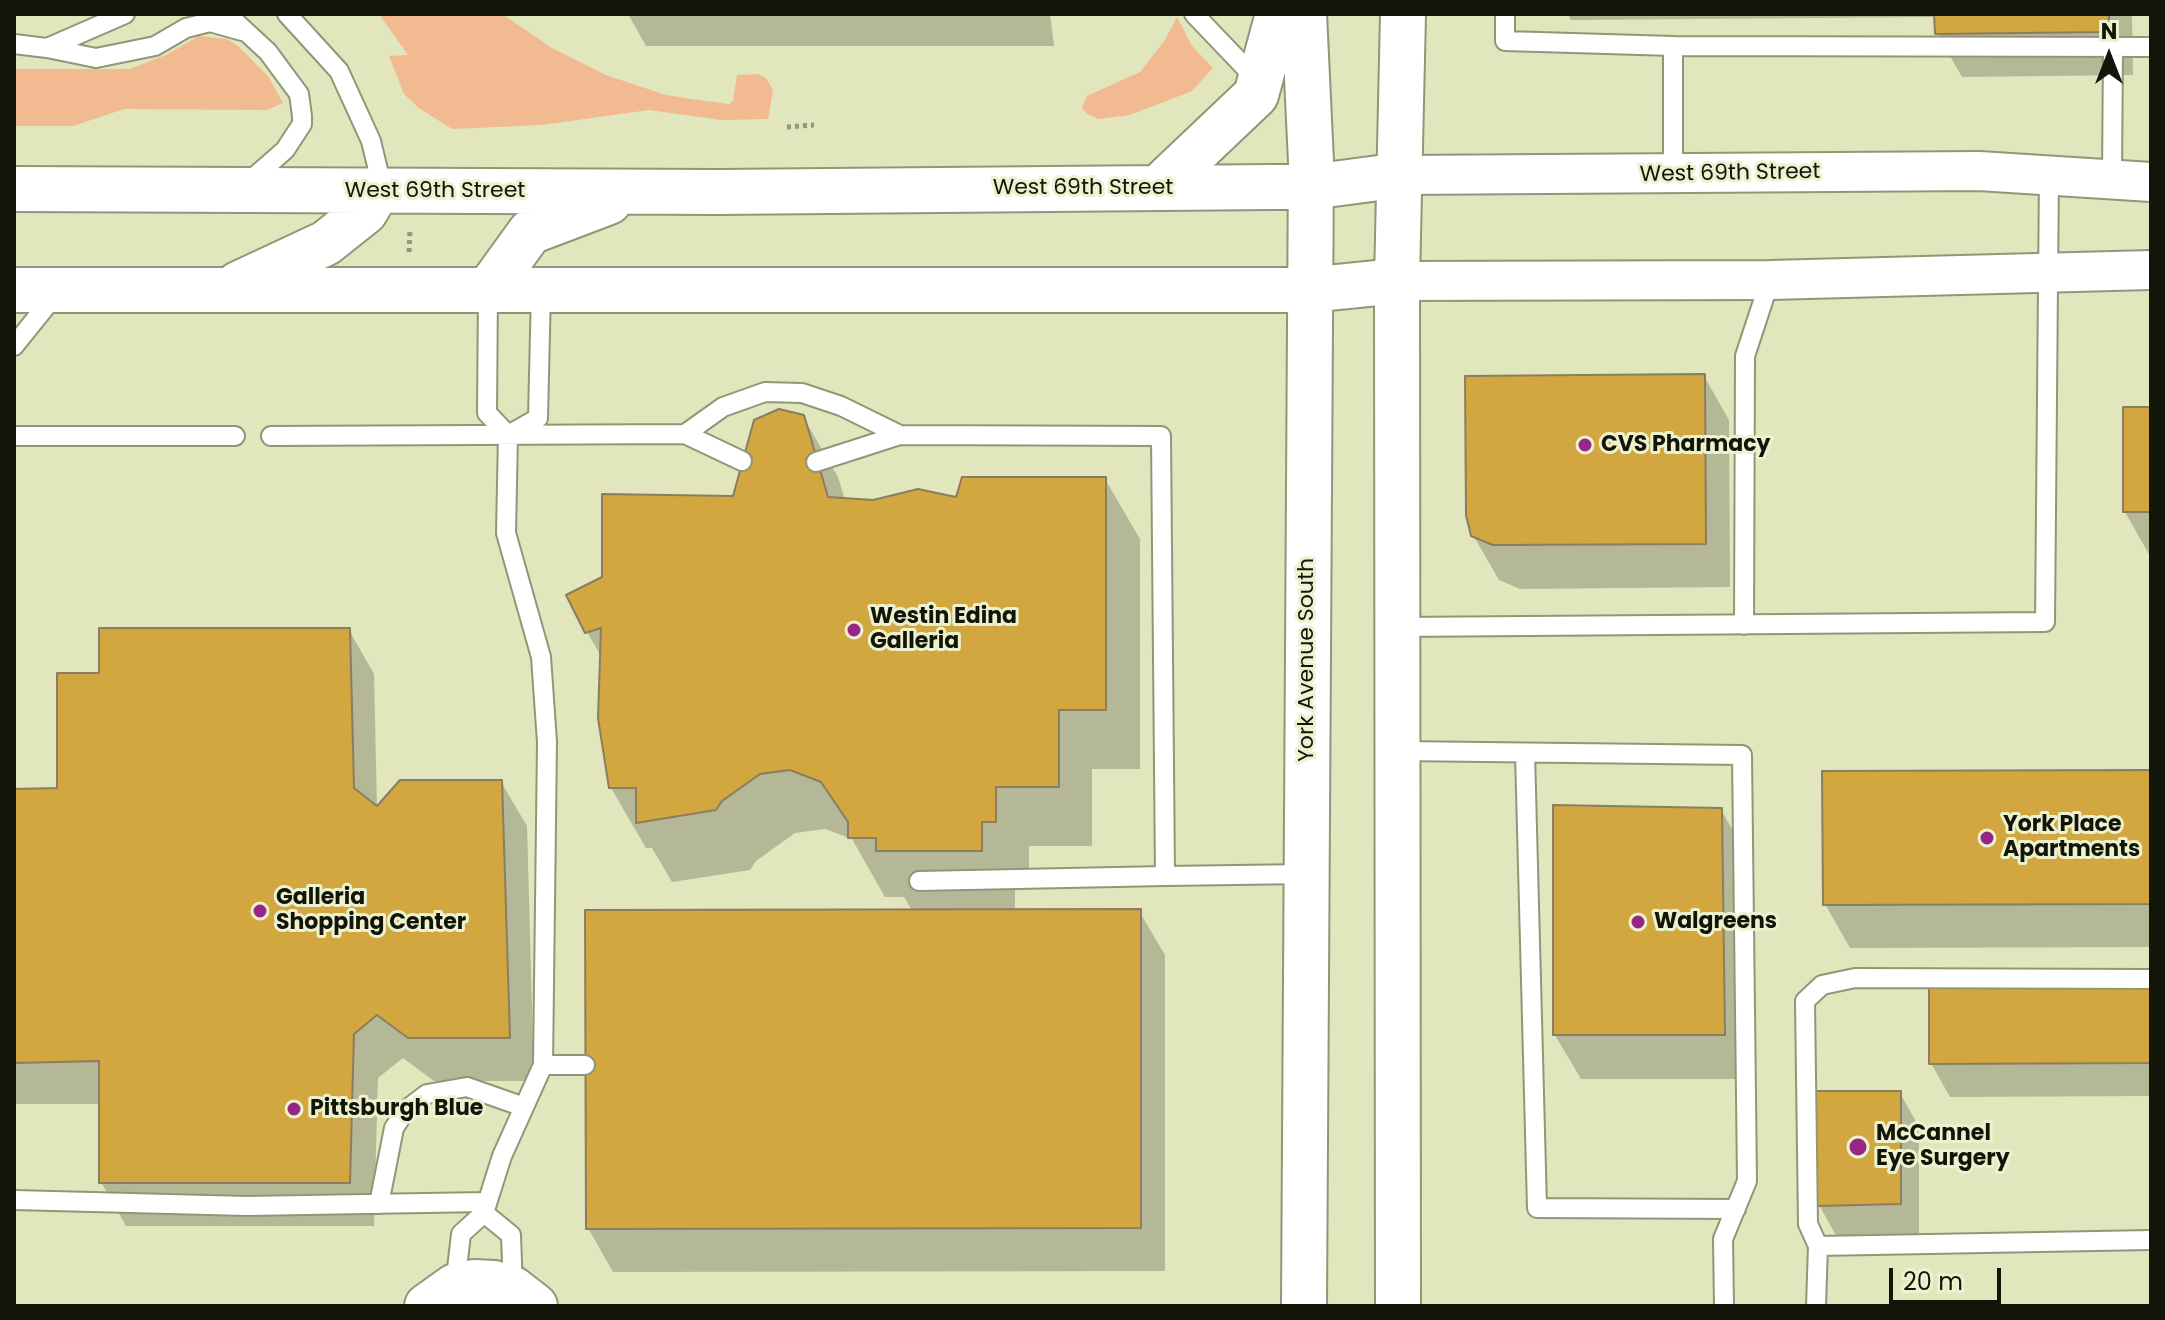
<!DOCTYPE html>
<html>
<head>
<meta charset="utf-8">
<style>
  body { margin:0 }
  #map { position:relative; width:2165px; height:1320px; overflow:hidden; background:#ecf1cf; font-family:Poppins,sans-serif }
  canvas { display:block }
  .frame { position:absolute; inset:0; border:16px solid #141509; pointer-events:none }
  .north { position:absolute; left:2069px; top:16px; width:80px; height:80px; -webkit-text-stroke:6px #ecf1cf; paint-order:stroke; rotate:0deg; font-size:22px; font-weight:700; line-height:32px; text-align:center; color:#141509 }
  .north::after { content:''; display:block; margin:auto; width:28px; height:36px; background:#141509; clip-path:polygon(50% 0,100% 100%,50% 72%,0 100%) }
  .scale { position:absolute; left:1889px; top:1268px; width:112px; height:36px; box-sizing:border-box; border:4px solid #141509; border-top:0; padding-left:10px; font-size:24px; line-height:28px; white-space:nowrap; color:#141509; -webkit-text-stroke:6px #ecf1cf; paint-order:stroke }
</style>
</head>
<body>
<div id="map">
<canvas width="2165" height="1320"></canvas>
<div class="frame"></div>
<div class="north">N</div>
<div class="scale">20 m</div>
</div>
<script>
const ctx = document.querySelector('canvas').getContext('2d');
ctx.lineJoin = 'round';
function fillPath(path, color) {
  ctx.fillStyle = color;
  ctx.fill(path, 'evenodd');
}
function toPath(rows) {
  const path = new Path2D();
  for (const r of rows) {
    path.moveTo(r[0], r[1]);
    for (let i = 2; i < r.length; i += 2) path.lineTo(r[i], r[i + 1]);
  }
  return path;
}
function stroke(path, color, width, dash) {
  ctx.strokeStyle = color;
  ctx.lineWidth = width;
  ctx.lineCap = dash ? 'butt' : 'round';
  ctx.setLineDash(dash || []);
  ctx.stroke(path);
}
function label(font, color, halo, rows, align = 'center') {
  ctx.font = font + ' Poppins,sans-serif';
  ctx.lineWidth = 6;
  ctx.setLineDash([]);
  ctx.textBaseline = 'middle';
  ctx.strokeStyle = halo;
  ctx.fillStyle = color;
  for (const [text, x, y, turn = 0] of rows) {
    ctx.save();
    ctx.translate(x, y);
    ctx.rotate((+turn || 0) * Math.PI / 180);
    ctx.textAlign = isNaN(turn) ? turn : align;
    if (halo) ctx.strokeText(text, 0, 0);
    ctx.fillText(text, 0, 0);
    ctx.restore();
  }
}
fillPath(toPath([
  [14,14,2151,14,2151,1306,14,1306]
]), '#e1e6bd');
fillPath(toPath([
  [379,14,502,14,552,48,606,75,666,95,698,100,729,104,733,101,737,75,757,74,766,78,773,90,768,119,721,120,649,110,542,125,452,129,419,108,404,94,389,56,408,55],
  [1177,17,1192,46,1213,68,1192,91,1130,115,1098,119,1087,114,1082,107,1087,96,1140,72,1165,40],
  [199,36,227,39,239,47,268,76,283,103,267,110,124,109,73,126,14,126,14,69,130,69,168,54]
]), '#f1ba91');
fillPath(toPath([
  [628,14,1050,14,1054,46,646,46],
  [1568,14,2132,14,2133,75,1962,77,1937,33,1936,17,1571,20],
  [1704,376,1729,420,1730,587,1520,589,1499,580,1473,535],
  [2151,409,2151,556,2150,556,2125,512],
  [803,417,838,477,845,500,957,500,1105,479,1140,539,1140,769,1092,769,1092,846,1029,846,1029,881,1015,881,1015,912,1139,911,1165,955,1165,1271,613,1272,588,1228,913,912,904,897,885,897,852,839,825,829,795,833,756,861,750,870,672,882,652,848,646,848,611,788,602,658,587,632,604,578,734,498],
  [349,630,374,674,377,809,501,782,527,826,534,1081,434,1081,403,1058,378,1078,374,1226,126,1226,101,1182,101,1104,14,1104,14,790,59,790,101,675],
  [2151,772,2151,947,1850,948,1825,904],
  [1721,810,1746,853,1749,1079,1581,1079,1555,1035],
  [2151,984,2151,1096,1950,1097,1931,1063],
  [1900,1093,1919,1127,1919,1237,1838,1239,1819,1205]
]), '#0003');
const building = toPath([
  [1934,14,2109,14,2109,32,1935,34,1934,14],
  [1705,374,1706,544,1493,545,1471,536,1466,515,1465,376,1705,374],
  [2123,407,2151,407,2151,512,2123,512,2123,407],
  [779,409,804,415,828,497,873,500,918,489,956,497,962,477,1106,477,1106,710,1059,710,1059,787,996,787,996,822,982,822,982,851,876,851,876,838,848,838,848,822,821,782,790,770,760,774,722,801,716,810,636,823,636,788,609,788,598,718,601,628,585,633,566,595,602,577,602,494,733,496,754,420,779,409],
  [99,628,350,628,354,788,377,806,400,780,502,780,510,1038,408,1038,377,1015,354,1034,350,1183,99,1183,99,1061,14,1063,14,789,57,788,57,673,99,673,99,628],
  [2151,770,2151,904,1823,905,1822,771,2151,770],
  [1553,805,1722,808,1725,1035,1553,1035,1553,805],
  [1141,909,1141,1228,586,1229,585,910,1141,909],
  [1929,981,2151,982,2151,1063,1929,1064,1929,981],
  [1815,1091,1901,1091,1901,1204,1817,1206,1815,1091]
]);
fillPath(building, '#d3a73f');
stroke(building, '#8a7d60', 2);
const lane = toPath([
  [227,14,268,52,299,94,302,116,302,124,285,150,246,184],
  [287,14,339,71,371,141,379,174,378,190],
  [1194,14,1258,81],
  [1505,14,1505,41,1673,46],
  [14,44,47,48,125,14],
  [47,48,96,58,155,46,186,28,210,22,242,31],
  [1673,175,1673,46,2151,47],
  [2112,178,2113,47],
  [14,346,55,295],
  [510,434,538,418,541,290],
  [685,434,742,461],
  [14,436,235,436],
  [271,436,685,434,723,407,765,392,802,393,841,406,900,435,1161,436,1165,876,1306,874],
  [816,462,900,435],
  [1744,625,1745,356,1770,280],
  [1398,627,2045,622,2049,173],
  [1398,751,1742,755,1747,1181,1723,1239,1724,1306],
  [1525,753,1537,1208,1736,1209],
  [919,881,1165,876],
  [543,1065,585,1065],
  [14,1200,247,1206,485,1202],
  [379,1204,394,1128,406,1110,427,1094,467,1087,524,1107],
  [484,1213,511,1235,513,1289],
  [1818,1246,1808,1224,1805,1001,1822,985,1855,978,2151,979],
  [455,1286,461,1234,484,1213,502,1156,543,1065,547,742,541,657,506,533,508,435,487,413,488,290],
  [1816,1306,1818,1246,2151,1240]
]);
const street = toPath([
  [1401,175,1979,171,2151,182],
  [1397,281,1770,280,2151,270]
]);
const secondary = toPath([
  [1304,14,1311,162,1304,1306],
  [1158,188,1256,95,1278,14],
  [14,189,718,192,1272,187,1311,187,1401,175],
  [238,284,326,243,365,212,378,190],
  [14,290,1308,290,1397,281],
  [488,290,530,232,609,202],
  [427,1306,455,1286,474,1282,494,1283,513,1289,535,1306],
  [1398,1306,1397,281,1403,14]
]);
stroke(lane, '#929677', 22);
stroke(street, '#929677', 42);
stroke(secondary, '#929677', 48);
stroke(toPath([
  [787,127,814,125],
  [409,252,410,230]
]), '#93967d', 5, [4, 4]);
stroke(lane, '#fff', 18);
stroke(street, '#fff', 38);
stroke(secondary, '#fff', 44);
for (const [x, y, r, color] of [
  [1585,445,8,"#972686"],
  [854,630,8,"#972686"],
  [1987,838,8,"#972686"],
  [260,911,8,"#972686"],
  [1638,922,8,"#972686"],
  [294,1109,8,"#972686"],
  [1858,1147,10,"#972686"]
]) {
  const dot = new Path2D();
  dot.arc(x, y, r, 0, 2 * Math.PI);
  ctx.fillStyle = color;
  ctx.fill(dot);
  stroke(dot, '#ecf1cf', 3);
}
label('22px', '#141509', '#ecf1cf', [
  ["West 69th Street",1730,174,-1],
  ["West 69th Street",1083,188],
  ["West 69th Street",435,191],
  ["York Avenue South",1307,660,-90]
]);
label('bold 22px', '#141509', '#ecf1cf', [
  ["CVS Pharmacy",1601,445],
  ["Westin Edina",870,617],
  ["Galleria",870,642],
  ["York Place",2003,825],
  ["Apartments",2003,850],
  ["Galleria",276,898],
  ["Shopping Center",276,923],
  ["Walgreens",1654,922],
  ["Pittsburgh Blue",310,1109],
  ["McCannel",1876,1134],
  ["Eye Surgery",1876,1159]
], 'left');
</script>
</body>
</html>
